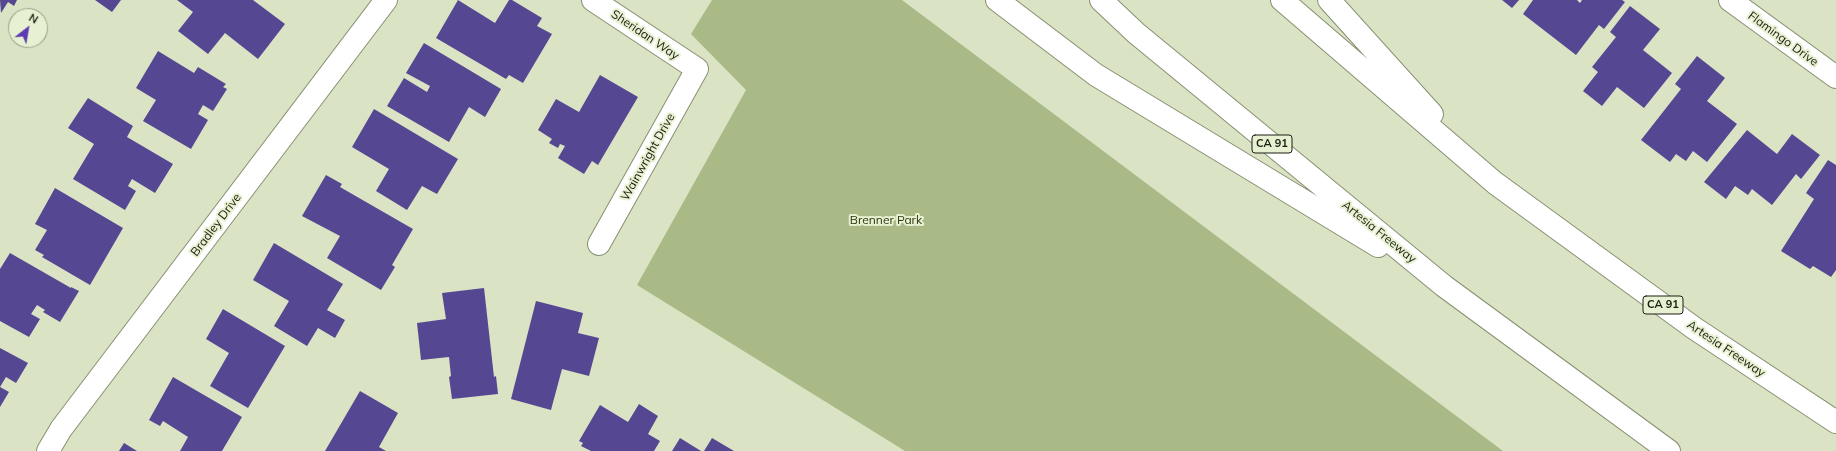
<!DOCTYPE html>
<html>
<head>
<meta charset="utf-8">
<style>
  body { margin:0 }
  #map { position:relative; width:1836px; height:451px; overflow:hidden; background:#dae4c4; font-family:Mulish,sans-serif }
  canvas { display:block }
  .north { position:absolute; left:8px; top:8px; width:40px; height:40px; box-sizing:border-box; background:#e7f1d1; border:1px solid #959c85; border-radius:50%; rotate:31deg; font-size:11px; font-weight:700; line-height:16px; text-align:center; color:#1a1d12 }
  .north::after { content:''; display:block; margin:auto; width:14px; height:18px; background:#5b3ab2; clip-path:polygon(50% 0,100% 100%,50% 72%,0 100%) }
</style>
</head>
<body>
<div id="map">
<canvas width="1836" height="451"></canvas>
<div class="north">N</div>
</div>
<script>
const ctx = document.querySelector('canvas').getContext('2d');
ctx.lineJoin = 'round';
function fillPath(path, color) {
  ctx.fillStyle = color;
  ctx.fill(path, 'evenodd');
}
function toPath(rows) {
  const path = new Path2D();
  for (const r of rows) {
    path.moveTo(r[0], r[1]);
    for (let i = 2; i < r.length; i += 2) path.lineTo(r[i], r[i + 1]);
  }
  return path;
}
function stroke(path, color, width, dash) {
  ctx.strokeStyle = color;
  ctx.lineWidth = width;
  ctx.lineCap = dash ? 'butt' : 'round';
  ctx.setLineDash(dash || []);
  ctx.stroke(path);
}
function label(font, color, halo, rows, align = 'center') {
  ctx.font = font + ' Mulish,sans-serif';
  ctx.lineWidth = 4;
  ctx.setLineDash([]);
  ctx.textBaseline = 'middle';
  ctx.strokeStyle = halo;
  ctx.fillStyle = color;
  for (const [text, x, y, turn = 0] of rows) {
    ctx.save();
    ctx.translate(x, y);
    ctx.rotate((+turn || 0) * Math.PI / 180);
    ctx.textAlign = isNaN(turn) ? turn : align;
    if (halo) ctx.strokeText(text, 0, 0);
    ctx.fillText(text, 0, 0);
    ctx.restore();
  }
}
fillPath(toPath([
  [712,0,902,0,1503,451,905,451,637,285,746,90,691,34]
]), '#aaba86');
fillPath(toPath([
  [0,0,17,0,14,6,8,2,1,13],
  [95,0,121,0,112,12],
  [177,0,253,0,285,24,258,59,225,33,208,54,178,31,193,12],
  [458,0,495,23,509,0,512,0,542,18,537,26,552,34,523,83,509,75,506,79,436,38],
  [1502,0,1519,0,1512,8],
  [1533,0,1577,0,1580,3,1582,0,1622,0,1625,2,1604,29,1599,25,1576,55,1523,14],
  [1630,6,1660,29,1643,50,1672,73,1644,108,1617,87,1602,106,1583,91,1598,72,1592,67,1616,37,1610,32],
  [424,43,501,89,485,117,469,107,449,142,387,106,404,78,427,92,430,86,406,73],
  [158,51,194,73,198,67,226,84,223,87,227,89,213,111,203,105,198,114,208,120,191,149,143,121,156,100,136,88],
  [1697,56,1725,78,1707,101,1737,124,1707,162,1693,151,1686,161,1676,154,1670,162,1641,140,1681,89,1675,84],
  [600,75,638,97,598,165,592,161,584,174,558,158,565,146,560,144,558,148,549,143,552,139,538,130,556,99,579,112],
  [88,98,133,126,127,137,173,164,155,193,132,179,128,186,136,191,125,210,73,179,94,144,68,128],
  [374,109,458,159,437,194,422,186,407,210,376,191,389,169,352,147],
  [1747,130,1777,154,1792,134,1820,155,1801,179,1796,174,1772,205,1752,189,1748,195,1735,186,1726,199,1704,182],
  [1828,160,1836,165,1836,270,1831,277,1813,266,1810,269,1781,251,1814,199,1806,193],
  [326,175,342,184,340,187,413,229,392,265,395,267,381,290,327,258,340,236,302,216],
  [55,188,123,228,90,285,42,257,44,255,35,250,47,230,35,224],
  [274,243,343,284,327,310,345,320,335,338,318,328,307,346,274,326,289,301,253,280],
  [10,253,71,288,71,287,79,291,60,322,43,312,45,310,37,305,31,314,40,319,29,337,0,321,0,269],
  [484,288,494,377,496,376,498,394,452,399,449,377,451,376,449,357,421,360,417,323,446,319,442,293],
  [536,301,583,313,578,333,599,338,589,376,562,369,551,410,511,399],
  [223,309,285,346,248,408,210,386,229,353,206,339],
  [0,348,28,363,16,383,6,377,0,387,9,392,0,407],
  [173,377,242,417,222,451,180,451,188,437,163,421,160,426,149,420],
  [360,391,398,413,379,447,386,451,325,451],
  [639,404,658,416,648,434,660,441,654,451,591,451,581,446,583,443,579,441,600,405,628,422],
  [680,438,701,451,672,451],
  [712,438,734,451,704,451],
  [124,443,137,451,119,451]
]), '#564792');
const street = toPath([
  [593,0,697,69,599,244],
  [1730,0,1836,77],
  [48,451,61,429,386,0]
]);
const highway = toPath([
  [997,0,1096,75,1378,246],
  [1101,0,1136,33,1444,286,1669,451],
  [1282,0,1495,183,1694,328,1836,422],
  [1329,0,1432,114]
]);
stroke(street, '#879072', 24);
stroke(highway, '#879072', 24);
stroke(street, '#fff', 22);
stroke(highway, '#fff', 22);
for (const [x, y, w] of [
  [1272,144,40],
  [1663,305,40]
]) {
  const box = new Path2D();
  box.roundRect(x - w / 2, y - 9, w, 18, 3);
  ctx.fillStyle = '#e7f1d1';
  ctx.fill(box);
  stroke(box, '#1a1d12', 1);
}
label('bold 11px', '#1a1d12', null, [
  ["CA 91",1272,144],
  ["CA 91",1663,305]
]);
label('12px', '#1a1d12', '#e7f1d1', [
  ["Sheridan Way",645,35,34],
  ["Flamingo Drive",1783,39,36],
  ["Wainwright Drive",648,157,-61],
  ["Bradley Drive",216,225,-53],
  ["Artesia Freeway",1379,232,39],
  ["Artesia Freeway",1726,349,34]
]);
label('12px', '#2c3510', '#e7f1d1', [
  ["Brenner Park",886,220]
]);
</script>
</body>
</html>
